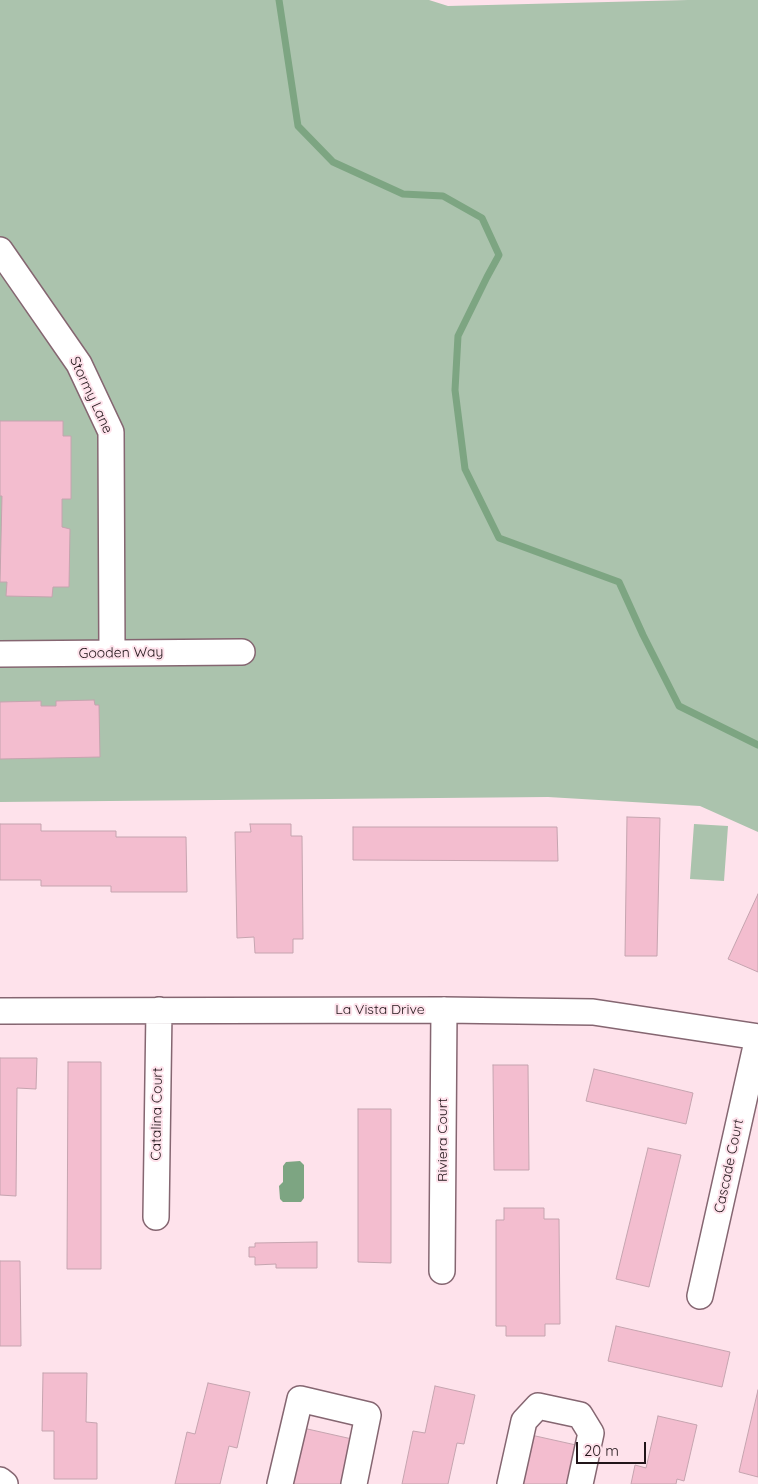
<!DOCTYPE html>
<html>
<head>
<meta charset="utf-8">
<style>
  body { margin:0 }
  #map { position:relative; width:758px; height:1484px; overflow:hidden; background:#fee2eb; font-family:Quicksand,sans-serif }
  canvas { display:block }
  .scale { position:absolute; left:576px; top:1442px; width:70px; height:22px; box-sizing:border-box; border:2px solid #211519; border-top:0; padding-left:6px; font-size:15px; line-height:18px; white-space:nowrap; color:#211519; -webkit-text-stroke:4px #fee2eb; paint-order:stroke }
</style>
</head>
<body>
<div id="map">
<canvas width="758" height="1484"></canvas>
<div class="scale">20 m</div>
</div>
<script>
const ctx = document.querySelector('canvas').getContext('2d');
ctx.lineJoin = 'round';
function fillPath(path, color) {
  ctx.fillStyle = color;
  ctx.fill(path, 'evenodd');
}
function toPath(rows) {
  const path = new Path2D();
  for (const r of rows) {
    path.moveTo(r[0], r[1]);
    for (let i = 2; i < r.length; i += 2) path.lineTo(r[i], r[i + 1]);
  }
  return path;
}
function stroke(path, color, width, dash) {
  ctx.strokeStyle = color;
  ctx.lineWidth = width;
  ctx.lineCap = dash ? 'butt' : 'round';
  ctx.setLineDash(dash || []);
  ctx.stroke(path);
}
function label(font, color, halo, rows, align = 'center') {
  ctx.font = font + ' Quicksand,sans-serif';
  ctx.lineWidth = 4;
  ctx.setLineDash([]);
  ctx.textBaseline = 'middle';
  ctx.strokeStyle = halo;
  ctx.fillStyle = color;
  for (const [text, x, y, turn = 0] of rows) {
    ctx.save();
    ctx.translate(x, y);
    ctx.rotate((+turn || 0) * Math.PI / 180);
    ctx.textAlign = isNaN(turn) ? turn : align;
    if (halo) ctx.strokeText(text, 0, 0);
    ctx.fillText(text, 0, 0);
    ctx.restore();
  }
}
fillPath(toPath([
  [0,0,429,0,448,6,688,0,758,0,758,832,700,806,548,797,0,802],
  [694,824,728,826,724,881,690,879]
]), '#abc3ad');
fillPath(toPath([
  [300,1161,304,1165,304,1198,301,1202,283,1202,280,1199,279,1186,283,1182,283,1166,286,1162]
]), '#7da582');
stroke(toPath([
  [279,0,298,126,333,162,403,194,443,196,482,218,499,255,487,277,458,336,455,390,465,469,499,538,619,582,643,635,679,706,758,745]
]), '#7da582', 7);
const building = toPath([
  [0,421,63,421,63,436,71,436,71,499,62,499,62,527,70,529,69,587,53,587,52,597,6,596,7,582,0,582,2,496,0,496,0,421],
  [94,700,95,705,99,705,100,757,0,759,0,702,41,701,41,706,56,706,56,701,94,700],
  [627,817,660,818,657,956,625,956,627,817],
  [0,824,41,824,41,831,116,831,116,837,186,837,187,892,111,892,111,886,41,886,41,880,0,880,0,824],
  [250,824,291,824,291,836,302,836,303,939,293,939,293,953,255,953,254,937,237,938,235,832,251,832,250,824],
  [353,827,557,827,558,861,353,860,353,827],
  [758,894,758,972,728,959,758,894],
  [0,1058,37,1058,36,1089,17,1088,16,1196,0,1195,0,1058],
  [68,1062,101,1062,101,1269,67,1269,68,1062],
  [493,1065,528,1065,529,1170,494,1170,493,1065],
  [594,1069,693,1093,686,1124,586,1101,594,1069],
  [358,1109,391,1109,391,1263,358,1262,358,1109],
  [648,1148,681,1155,649,1287,616,1279,648,1148],
  [504,1208,544,1208,544,1219,559,1219,560,1324,545,1324,545,1336,506,1336,506,1326,496,1326,496,1220,504,1220,504,1208],
  [317,1242,317,1268,276,1268,276,1264,255,1265,255,1257,249,1257,249,1247,255,1247,255,1243,317,1242],
  [0,1261,20,1261,21,1346,0,1346,0,1261],
  [616,1326,730,1352,722,1387,608,1361,616,1326],
  [43,1373,87,1373,86,1422,97,1423,97,1479,54,1479,54,1431,42,1431,43,1373],
  [208,1383,250,1392,237,1448,229,1446,220,1484,175,1484,187,1432,195,1434,208,1383],
  [435,1386,475,1395,464,1444,457,1443,448,1484,402,1484,413,1431,425,1433,435,1386],
  [758,1390,758,1477,739,1472,758,1390],
  [658,1416,697,1425,684,1481,677,1479,676,1484,631,1484,635,1465,646,1468,658,1416],
  [303,1428,352,1439,342,1484,290,1484,303,1428],
  [531,1435,576,1445,567,1484,520,1484,531,1435]
]);
fillPath(building, '#f3bdcf');
stroke(building, '#c5a4af', 1);
const minor = toPath([
  [0,250,79,364,111,432,112,653],
  [0,654,242,652],
  [0,1011,444,1010,593,1012,758,1037],
  [156,1217,159,1010],
  [442,1271,444,1010],
  [700,1296,758,1037],
  [0,1480,5,1484],
  [280,1484,300,1399,368,1415,354,1484],
  [510,1484,524,1421,538,1406,580,1415,591,1433,580,1484]
]);
stroke(minor, '#856671', 28);
stroke(minor, '#fff', 25);
label('14px', '#211519', '#fee2eb', [
  ["Stormy Lane",91,395,65],
  ["Gooden Way",121,653,-1],
  ["La Vista Drive",380,1010],
  ["Catalina Court",157,1114,-89],
  ["Riviera Court",443,1140,-90],
  ["Cascade Court",729,1166,-78]
]);
</script>
</body>
</html>
